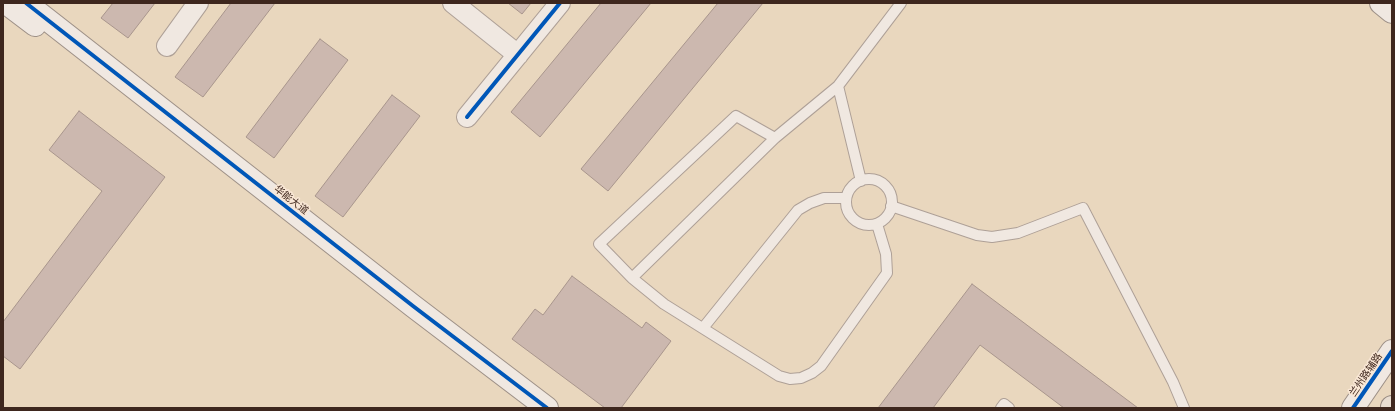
<!DOCTYPE html>
<html>
<head>
<meta charset="utf-8">
<style>
  body { margin:0 }
  #map { position:relative; width:1395px; height:411px; overflow:hidden; background:#e8dbce; font-family:"Noto Serif",serif }
  canvas { display:block }
  .frame { position:absolute; inset:0; border:4px solid #3e271e; pointer-events:none }
</style>
</head>
<body>
<div id="map">
<canvas width="1395" height="411"></canvas>
<div class="frame"></div>
</div>
<script>
const ctx = document.querySelector('canvas').getContext('2d');
ctx.lineJoin = 'round';
function fillPath(path, color) {
  ctx.fillStyle = color;
  ctx.fill(path, 'evenodd');
}
function toPath(rows) {
  const path = new Path2D();
  for (const r of rows) {
    if (r.length === 3) {
      path.moveTo(r[0] + r[2], r[1]);
      path.arc(r[0], r[1], r[2], 0, 2 * Math.PI);
      continue;
    }
    path.moveTo(r[0], r[1]);
    for (let i = 2; i < r.length; i += 2) path.lineTo(r[i], r[i + 1]);
  }
  return path;
}
function stroke(path, color, width, dash) {
  ctx.strokeStyle = color;
  ctx.lineWidth = width;
  ctx.lineCap = dash ? 'butt' : 'round';
  ctx.setLineDash(dash || []);
  ctx.stroke(path);
}
function label(font, color, halo, rows, align = 'center') {
  ctx.font = font + ' "Noto Serif","Noto Sans SC",serif';
  ctx.lineWidth = 3;
  ctx.setLineDash([]);
  ctx.textBaseline = 'middle';
  ctx.strokeStyle = halo;
  ctx.fillStyle = color;
  for (const [text, x, y, turn = 0] of rows) {
    ctx.save();
    ctx.translate(x, y);
    ctx.rotate((+turn || 0) * Math.PI / 180);
    ctx.textAlign = isNaN(turn) ? turn : align;
    if (halo) ctx.strokeText(text, 0, 0);
    ctx.fillText(text, 0, 0);
    ctx.restore();
  }
}
fillPath(toPath([
  [3,3,1392,3,1392,408,3,408]
]), '#e9d7be');
const building = toPath([
  [113,3,155,3,128,38,101,18,113,3],
  [231,3,275,3,203,97,175,77,231,3],
  [508,3,531,3,522,14,508,3],
  [601,3,651,3,540,137,511,112,601,3],
  [718,3,763,3,608,191,581,169,718,3],
  [320,39,348,60,274,158,246,137,320,39],
  [392,95,420,116,343,217,315,196,392,95],
  [79,111,165,177,20,369,3,356,3,322,102,191,49,150,79,111],
  [572,276,642,328,646,322,671,341,621,408,605,408,512,339,535,309,543,315,572,276],
  [972,284,1138,408,1064,408,980,345,933,408,878,408,972,284]
]);
fillPath(building, '#ccb8af');
stroke(building, '#a9968d', 1);
const lane = toPath([
  [838,86,861,181],
  [775,138,736,116,599,244,632,278,775,138,838,86,901,3],
  [869,202,23],
  [891,206,977,235,992,237,1018,233,1083,208,1173,382,1184,408],
  [632,278,664,304,779,376,790,379,801,378,812,373,821,366,887,273,886,254,877,224],
  [703,328,798,210,810,203,824,198,846,198],
  [1001,408,1004,404,1009,408]
]);
const street = toPath([
  [453,3,518,55],
  [167,46,198,3],
  [467,117,560,3]
]);
const secondary = toPath([
  [6,3,35,25],
  [26,3,413,306,547,408],
  [1381,3,1392,12],
  [1353,408,1392,351]
]);
const primary = toPath([
  [1392,408,1392,407]
]);
stroke(lane, '#aea097', 12);
stroke(street, '#aea097', 22);
stroke(secondary, '#9d9087', 24);
stroke(primary, '#93867e', 24);
stroke(lane, '#f0e8e1', 10);
stroke(street, '#f0e8e1', 20);
stroke(secondary, '#f0e8e1', 22);
stroke(primary, '#e8ddd1', 22);
stroke(toPath([
  [26,3,413,306,547,408],
  [467,117,560,3],
  [1353,408,1392,351]
]), '#0057b8', 4);
label('10px', '#3e271e', '#f9e7d5', [
  ["华能大道",291,200,38],
  ["兰州路辅路",1366,375,-56]
]);
</script>
</body>
</html>
